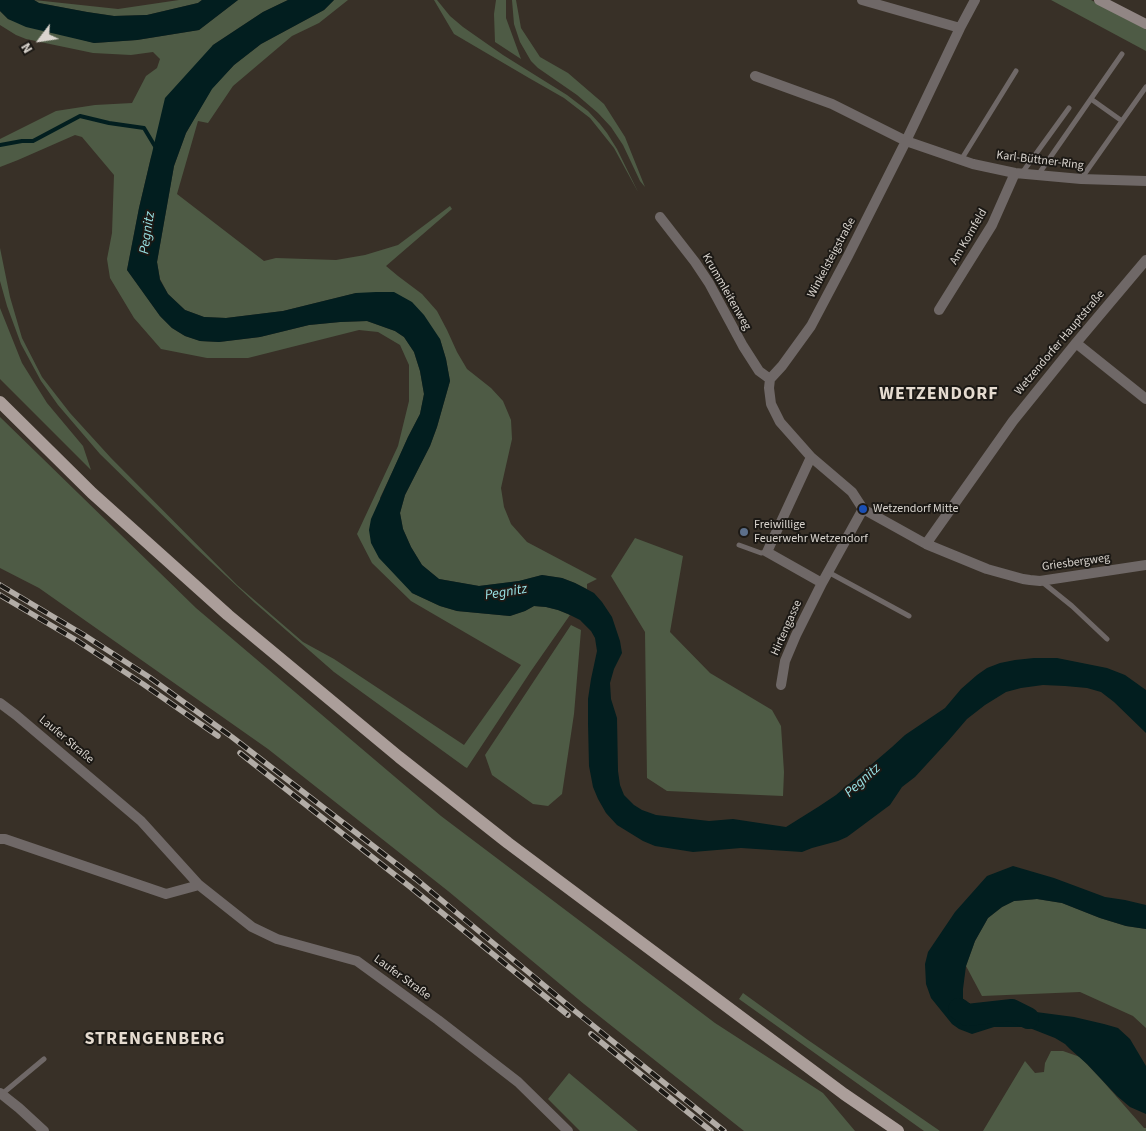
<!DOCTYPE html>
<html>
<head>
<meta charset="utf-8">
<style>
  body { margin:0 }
  #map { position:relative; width:1146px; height:1131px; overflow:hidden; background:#383027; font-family:"Source Sans 3",sans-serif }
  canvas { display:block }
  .north { position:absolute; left:15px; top:15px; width:50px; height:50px; -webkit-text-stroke:4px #1c1915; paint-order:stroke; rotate:239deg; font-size:14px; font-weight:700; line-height:20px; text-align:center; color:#d9d4ce }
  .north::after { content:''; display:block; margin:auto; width:18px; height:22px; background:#d9d4ce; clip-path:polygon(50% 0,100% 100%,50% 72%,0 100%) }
</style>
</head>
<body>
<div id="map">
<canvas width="1146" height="1131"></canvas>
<div class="north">N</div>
</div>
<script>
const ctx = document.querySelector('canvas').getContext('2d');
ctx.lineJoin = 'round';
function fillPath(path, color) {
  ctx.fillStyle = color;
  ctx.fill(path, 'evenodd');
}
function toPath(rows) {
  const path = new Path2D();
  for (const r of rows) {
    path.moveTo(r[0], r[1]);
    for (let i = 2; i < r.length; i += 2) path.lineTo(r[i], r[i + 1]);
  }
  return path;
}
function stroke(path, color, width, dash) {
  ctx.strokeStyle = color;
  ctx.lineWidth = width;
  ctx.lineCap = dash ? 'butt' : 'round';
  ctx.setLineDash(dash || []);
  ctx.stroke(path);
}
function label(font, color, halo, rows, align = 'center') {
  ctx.font = font + ' "Source Sans 3",sans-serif';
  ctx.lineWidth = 4;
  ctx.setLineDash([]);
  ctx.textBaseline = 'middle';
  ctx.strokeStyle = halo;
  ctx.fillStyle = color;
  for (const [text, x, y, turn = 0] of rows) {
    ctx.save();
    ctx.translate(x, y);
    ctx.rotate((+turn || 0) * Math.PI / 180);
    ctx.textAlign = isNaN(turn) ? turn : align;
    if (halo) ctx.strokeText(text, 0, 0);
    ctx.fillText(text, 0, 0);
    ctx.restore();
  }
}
fillPath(toPath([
  [34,0,118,9,179,0,202,0,198,3,147,15,114,16,87,12,39,3],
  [238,0,288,0,263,12,213,45,151,157,139,208,127,270,160,316,172,328,185,336,200,341,219,342,260,337,309,325,340,322,367,321,395,331,404,337,414,352,420,371,424,394,420,414,408,437,396,464,380,498,412,593,440,606,457,611,510,616,525,611,534,606,546,607,558,610,570,615,531,671,467,768,465,767,334,672,255,603,196,548,100,454,58,405,41,381,21,344,7,306,0,281,0,248,10,297,22,338,42,377,70,413,111,458,237,585,303,642,334,659,464,745,521,665,411,601,372,563,357,534,398,446,409,401,409,365,400,345,378,332,359,330,248,358,207,358,161,349,134,318,110,278,107,259,112,233,114,175,82,137,75,135,18,160,0,167,0,139,56,111,95,105,132,103,146,76,157,68,160,59,153,52,131,55,93,53,26,39,16,35,0,25,0,11,8,19,94,43,137,40,199,30],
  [334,0,348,0,319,23,292,36,233,86,208,123,198,121,177,194,264,261,276,258,336,260,365,255,398,245,450,206,452,209,386,266,398,276,422,294,437,311,447,330,457,352,467,369,491,388,503,401,511,420,512,439,505,470,501,488,504,507,511,524,527,542,597,579,587,584,587,589,575,583,562,578,542,575,519,581,479,586,439,579,422,565,411,547,403,529,400,513,405,495,430,446,437,427,450,381,446,359,440,339,356,293,283,311,226,318,204,317,185,310,168,294,160,279,157,262,174,166,186,133,212,88,234,65,261,44,324,10],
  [434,0,437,0,450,16,463,27,503,55,567,95,588,111,600,124,607,133,617,149,638,192,614,148,590,118,564,98,529,78,454,34],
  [496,0,506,0,506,18,521,59,495,42,494,14],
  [512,0,516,0,521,28,540,57,568,73,604,104,625,137,645,187,640,181,623,145,611,127,598,113,577,95,538,68,531,61,520,42,514,24],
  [1051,0,1091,0,1146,28,1146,51],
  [0,308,22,363,47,403,83,446,91,470,0,379],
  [0,417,196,608,441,816,715,1023,823,1093,855,1131,744,1131,584,1004,448,891,268,749,39,588,0,568],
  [635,538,683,556,670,632,710,673,772,710,781,726,784,772,783,796,667,791,647,778,645,632,611,576],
  [571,625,581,630,574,714,562,794,548,806,533,804,492,775,485,755],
  [1037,899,1062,903,1100,918,1126,926,1146,929,1146,1028,1133,1016,1080,992,982,996,966,966,975,941,988,918,1002,907,1014,901],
  [743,993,808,1040,940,1131,924,1131,739,999],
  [1051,1051,1063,1051,1080,1057,1101,1079,1144,1128,1146,1128,1146,1131,983,1131,1025,1061,1035,1073,1044,1072,1045,1063],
  [569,1073,613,1110,638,1131,580,1131,548,1099]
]), '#4e5b45');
fillPath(toPath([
  [0,0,34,0,39,3,87,12,114,16,147,15,198,3,202,0,238,0,199,30,137,40,94,43,26,27,8,19,0,11],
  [288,0,334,0,324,10,261,44,234,65,212,89,186,133,174,166,157,262,160,280,168,294,185,310,204,317,226,318,283,311,356,293,376,292,394,292,412,302,424,315,440,339,446,359,450,381,437,427,430,446,405,495,400,513,403,529,411,547,422,565,439,579,479,586,519,581,542,575,562,578,575,583,594,593,602,602,612,617,620,641,622,653,614,669,610,683,611,699,617,718,618,771,620,785,624,795,634,805,642,810,656,815,709,821,733,819,786,827,818,807,836,795,892,747,905,735,945,708,961,689,977,675,987,668,1000,663,1015,660,1034,658,1057,658,1107,668,1125,675,1146,690,1146,733,1114,702,1101,692,1087,688,1065,686,1043,685,1021,688,1006,692,985,705,967,719,949,740,915,777,902,787,890,805,847,837,838,841,812,848,802,852,741,848,693,852,655,846,643,841,617,825,606,813,598,799,593,787,589,766,588,723,588,699,591,679,597,651,595,638,591,631,580,620,568,614,558,610,546,607,534,606,525,611,510,616,457,611,440,606,412,593,379,558,371,543,369,530,371,519,408,437,420,414,424,394,420,371,414,352,404,337,395,331,367,321,340,322,309,325,260,337,219,342,200,341,185,336,172,328,160,316,127,270,139,208,165,98,213,45,263,12],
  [1013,866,1054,878,1105,897,1125,900,1146,905,1146,929,1126,926,1100,918,1062,903,1037,899,1014,901,1002,907,988,918,975,941,966,966,963,989,963,999,969,1007,978,1011,991,1013,1009,1010,1036,1012,1074,1017,1104,1024,1118,1028,1130,1039,1146,1066,1146,1114,1130,1107,1117,1096,1087,1064,1070,1049,1065,1044,1055,1038,1027,1027,994,1027,972,1034,959,1029,952,1024,931,998,926,984,925,964,928,952,955,912,987,876]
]), '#021e1f');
stroke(toPath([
  [0,145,22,141,33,141,80,116,109,123,144,128,156,148]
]), '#021e1f', 4);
stroke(toPath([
  [959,1009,967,1015,1012,1010,1028,1018]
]), '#021e1f', 22);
stroke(toPath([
  [1091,99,1122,121],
  [961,160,1016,71],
  [1022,173,1069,108],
  [1038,175,1122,54],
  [1081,179,1146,87],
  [739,545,761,553,767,552],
  [828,572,909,616],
  [1041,581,1072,606,1107,639],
  [2,1094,44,1059]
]), '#6f6867', 5);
stroke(toPath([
  [862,0,960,28],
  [755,76,832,104,906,141,973,164,1015,173,1081,179,1146,181],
  [660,217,695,262,709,283,743,346,759,371,770,379],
  [939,310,992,225,1015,173],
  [1076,343,1146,399],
  [770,379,769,388,771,404,780,422,811,457,852,492,863,509,926,544,987,569,1023,579,1030,580,1040,581,1146,565],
  [770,379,782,366,811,326,848,256,906,141,960,28,975,0],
  [811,457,767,552,822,583],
  [926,544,1013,421,1076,343,1146,260],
  [781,685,785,661,796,635,822,583,863,509],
  [0,703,16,715,141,821,199,885,252,927,277,939,357,961,438,1020,518,1082,568,1131],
  [0,839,5,839,166,894,199,885],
  [0,1093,19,1108,44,1131]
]), '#6f6867', 10);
stroke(toPath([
  [1099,0,1146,24]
]), '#918684', 10);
stroke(toPath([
  [0,402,92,493,228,615,399,757,508,843,844,1094,898,1131]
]), '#ab9e9a', 12);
const rail = toPath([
  [0,585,84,635,149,677,232,737,416,879,575,1011,724,1131],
  [0,595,76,640,143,684,218,736],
  [240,753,409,886,568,1015],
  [591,1034,711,1131]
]);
stroke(rail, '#b2aca6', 5.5);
stroke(rail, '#1c1915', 4, [11]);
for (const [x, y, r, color] of [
  [863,509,5,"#1a4fb4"],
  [744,532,5,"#5c6f8a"]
]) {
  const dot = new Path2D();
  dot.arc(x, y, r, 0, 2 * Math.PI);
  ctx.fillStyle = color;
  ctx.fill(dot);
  stroke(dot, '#1c1915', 2);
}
label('12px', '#d9d4ce', '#1c1915', [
  ["Karl-Büttner-Ring",1040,161,7],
  ["Am Kornfeld",969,237,-60],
  ["Winkelsteigstraße",832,258,-62],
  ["Krummleitenweg",726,292,60],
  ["Wetzendorfer Hauptstraße",1060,343,-50],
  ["Griesbergweg",1076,563,-8],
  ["Hirtengasse",787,628,-66],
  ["Laufer Straße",66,740,40],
  ["Laufer Straße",402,978,36]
]);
label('12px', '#d9d4ce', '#1c1915', [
  ["Wetzendorf Mitte",873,509],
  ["Freiwillige",754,525],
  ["Feuerwehr Wetzendorf",754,539]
], 'left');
label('italic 14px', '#98e1e4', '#1c1915', [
  ["Pegnitz",148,233,-82],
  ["Pegnitz",506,593,-9],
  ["Pegnitz",863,781,-42]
]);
ctx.letterSpacing = '1px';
label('bold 18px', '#e5dbd0', '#1c1915', [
  ["WETZENDORF",939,395],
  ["STRENGENBERG",155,1040]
]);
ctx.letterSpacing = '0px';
</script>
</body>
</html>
